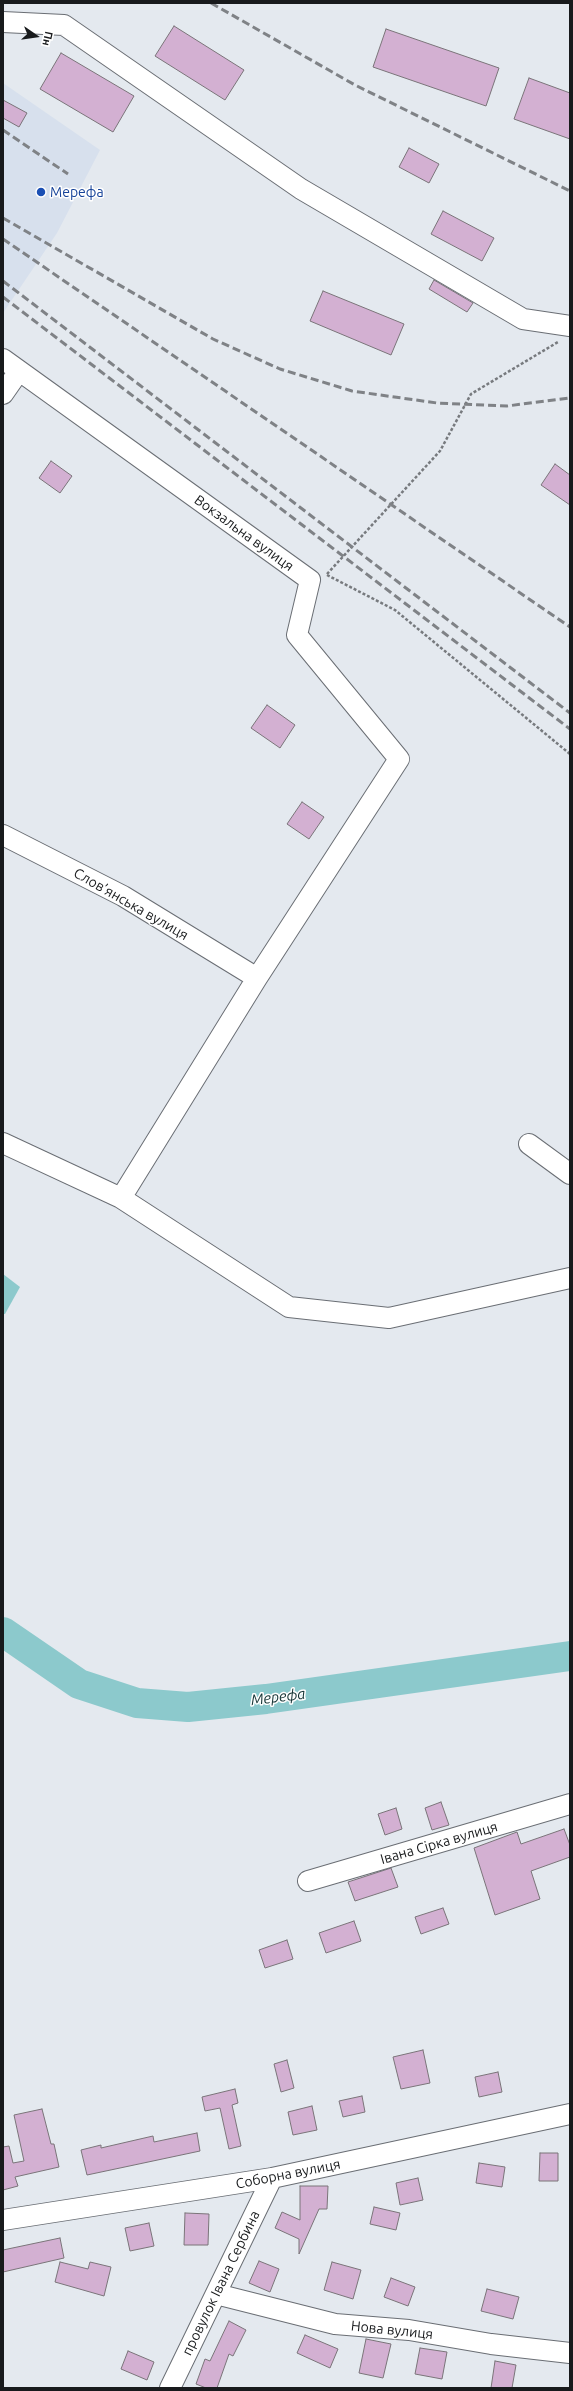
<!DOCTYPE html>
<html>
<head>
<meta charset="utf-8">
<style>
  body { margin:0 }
  #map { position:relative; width:573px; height:2391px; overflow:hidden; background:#e4e9ef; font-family:Ubuntu,sans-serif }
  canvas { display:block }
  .frame { position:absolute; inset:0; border:4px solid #181a1c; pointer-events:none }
  .north { position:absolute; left:16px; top:16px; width:40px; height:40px; -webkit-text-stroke:3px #fff; paint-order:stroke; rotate:103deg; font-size:11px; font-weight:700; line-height:16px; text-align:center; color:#181a1c }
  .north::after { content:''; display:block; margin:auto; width:14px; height:18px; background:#181a1c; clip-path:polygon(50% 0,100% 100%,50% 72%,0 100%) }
</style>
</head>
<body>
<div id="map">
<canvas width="573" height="2391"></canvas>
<div class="frame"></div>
<div class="north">Пн</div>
</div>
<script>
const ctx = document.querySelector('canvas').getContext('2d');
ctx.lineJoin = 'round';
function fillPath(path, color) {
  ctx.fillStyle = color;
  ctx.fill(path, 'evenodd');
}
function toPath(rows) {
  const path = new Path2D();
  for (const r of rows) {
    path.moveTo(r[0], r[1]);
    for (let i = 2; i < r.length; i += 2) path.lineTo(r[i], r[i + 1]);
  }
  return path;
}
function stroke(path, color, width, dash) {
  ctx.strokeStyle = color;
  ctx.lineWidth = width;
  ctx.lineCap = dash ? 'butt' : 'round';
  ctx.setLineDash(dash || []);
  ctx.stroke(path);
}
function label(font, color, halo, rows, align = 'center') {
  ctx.font = font + ' Ubuntu,sans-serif';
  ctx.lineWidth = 3;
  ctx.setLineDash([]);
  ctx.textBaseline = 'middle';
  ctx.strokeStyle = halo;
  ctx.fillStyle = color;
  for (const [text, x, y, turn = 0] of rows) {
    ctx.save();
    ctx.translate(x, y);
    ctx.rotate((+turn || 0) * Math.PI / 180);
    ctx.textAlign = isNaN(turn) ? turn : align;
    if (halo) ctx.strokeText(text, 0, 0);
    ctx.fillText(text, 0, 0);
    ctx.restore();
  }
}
fillPath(toPath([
  [3,83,100,150,57,233,3,313]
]), '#d7e0ed');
fillPath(toPath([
  [3,1274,20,1287,5,1314,3,1314]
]), '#8cc9cc');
stroke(toPath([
  [3,1632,79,1684,137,1703,188,1707,266,1699,570,1656]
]), '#8cc9cc', 30);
const building = toPath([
  [174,26,244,70,225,100,155,56,174,26],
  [386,29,499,68,486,106,373,67,386,29],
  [61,53,134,96,113,132,40,89,61,53],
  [529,78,570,93,570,139,514,119,529,78],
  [3,100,27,113,19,127,3,118,3,100],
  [409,148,439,164,429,183,399,167,409,148],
  [443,211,494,238,482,261,431,234,443,211],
  [434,280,473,303,467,312,429,289,434,280],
  [323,291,404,324,391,355,310,321,323,291],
  [51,461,72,476,60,493,39,478,51,461],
  [555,464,570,475,570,505,541,485,555,464],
  [267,705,295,725,280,748,251,728,267,705],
  [302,802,324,817,309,839,287,824,302,802],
  [441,1802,449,1825,432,1830,425,1808,441,1802],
  [396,1808,402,1829,385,1835,378,1814,396,1808],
  [564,1829,570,1845,570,1857,531,1871,540,1899,495,1915,474,1848,517,1832,521,1844,564,1829],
  [391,1868,398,1887,355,1901,348,1882,391,1868],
  [443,1908,449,1924,421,1934,415,1917,443,1908],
  [354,1921,361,1941,326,1953,319,1933,354,1921],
  [287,1940,293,1959,265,1968,259,1950,287,1940],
  [423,2050,430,2083,401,2089,393,2057,423,2050],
  [287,2060,294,2088,281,2092,274,2064,287,2060],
  [498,2072,502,2092,479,2097,475,2077,498,2072],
  [235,2089,238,2103,232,2105,241,2146,229,2149,220,2108,205,2111,202,2097,235,2089],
  [362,2096,365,2112,343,2117,339,2101,362,2096],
  [312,2106,317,2130,293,2135,288,2112,312,2106],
  [42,2109,51,2144,54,2144,59,2167,15,2177,18,2186,3,2190,3,2147,9,2146,13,2163,24,2161,14,2115,42,2109],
  [197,2133,200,2151,87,2175,81,2150,101,2145,101,2148,153,2136,154,2142,197,2133],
  [540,2153,558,2153,558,2181,539,2181,540,2153],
  [479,2163,505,2167,502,2187,476,2183,479,2163],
  [418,2178,423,2200,400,2205,396,2183,418,2178],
  [300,2186,328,2186,327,2209,319,2209,299,2254,299,2239,275,2228,282,2212,300,2220,300,2186],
  [374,2207,400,2213,396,2230,370,2224,374,2207],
  [185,2213,209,2214,208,2245,184,2245,185,2213],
  [149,2223,154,2246,130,2251,125,2228,149,2223],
  [60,2238,64,2258,3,2272,3,2250,60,2238],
  [259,2261,279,2269,270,2292,249,2283,259,2261],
  [60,2262,88,2269,90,2262,111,2267,104,2296,55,2282,60,2262],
  [332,2262,361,2270,353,2299,324,2290,332,2262],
  [391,2278,415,2287,408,2306,384,2297,391,2278],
  [487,2289,519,2297,513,2319,481,2311,487,2289],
  [229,2321,246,2330,233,2356,229,2354,217,2388,206,2388,196,2384,205,2359,210,2361,229,2321],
  [305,2335,338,2349,330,2368,297,2353,305,2335],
  [366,2339,391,2344,383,2378,359,2373,366,2339],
  [420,2348,447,2352,442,2379,415,2374,420,2348],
  [128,2351,154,2362,147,2380,121,2369,128,2351],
  [495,2361,516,2365,512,2388,491,2388,495,2361]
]);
fillPath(building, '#d3b0d2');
stroke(building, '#7a7479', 1);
const minor = toPath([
  [3,22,64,25,301,189,523,319,570,326],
  [3,359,310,580,297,635,399,759,257,978,121,1198],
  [3,394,19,371],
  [3,835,123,896,257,978],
  [3,1143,121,1198,289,1307,389,1318,570,1278],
  [529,1144,570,1174],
  [308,1881,570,1804],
  [3,2220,272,2178,570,2114],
  [216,2294,335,2324,409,2330,491,2344,570,2353],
  [170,2388,272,2178]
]);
stroke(minor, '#6a6e74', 22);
stroke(toPath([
  [327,574,440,451,471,394,558,342],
  [327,575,395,610,570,754]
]), '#777a7e', 2.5, [3, 2]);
stroke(minor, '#fff', 20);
stroke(toPath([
  [211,3,355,85,570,191],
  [3,130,68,174],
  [3,218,213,339,280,369,352,391,437,403,507,406,570,398],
  [3,239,570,627],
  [3,281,570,713],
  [3,297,570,729]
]), '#7f8286', 3, [8, 4]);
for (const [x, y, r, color] of [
  [41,192,5,"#1a4fb4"]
]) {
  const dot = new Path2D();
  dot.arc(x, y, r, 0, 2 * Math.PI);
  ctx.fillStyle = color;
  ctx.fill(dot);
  stroke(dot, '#fff', 1.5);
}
label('14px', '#164399', '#fff', [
  ["Мерефа",50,192]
], 'left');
label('14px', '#181a1c', '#fff', [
  ["Вокзальна вулиця",244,533,36],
  ["Слов’янська вулиця",131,904,30],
  ["Івана Сірка вулиця",439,1843,-16],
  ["Соборна вулиця",288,2174,-11],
  ["провулок Івана Сербина",221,2283,-64],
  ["Нова вулиця",392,2330,6]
]);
label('italic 15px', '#163536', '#fff', [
  ["Мерефа",278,1697,-7]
]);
</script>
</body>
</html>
